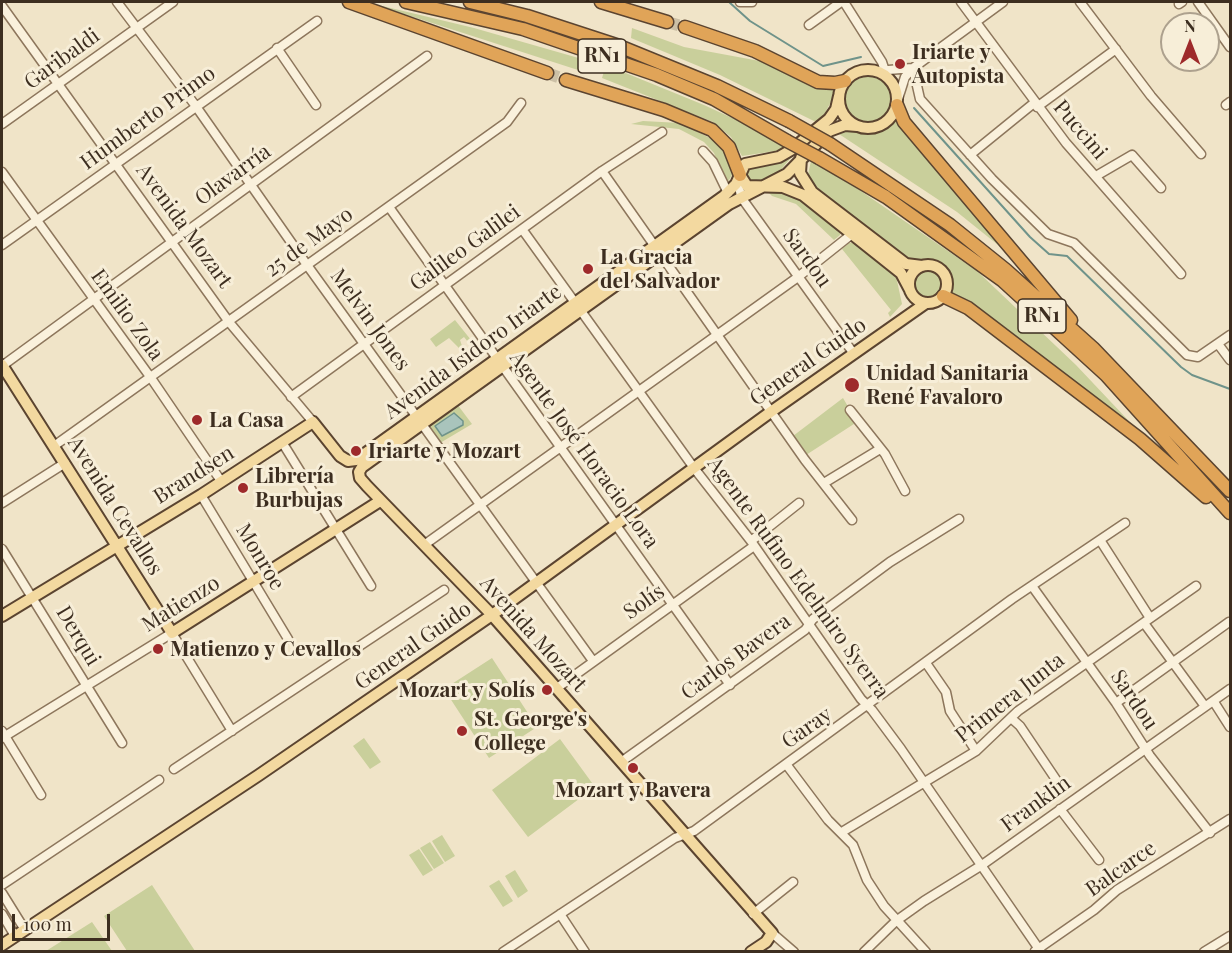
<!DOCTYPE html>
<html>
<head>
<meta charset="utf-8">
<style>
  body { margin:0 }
  #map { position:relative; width:1232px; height:953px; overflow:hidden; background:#f0e4c8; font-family:"Playfair Display",serif }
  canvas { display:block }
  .frame { position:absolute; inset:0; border:3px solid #3d2e20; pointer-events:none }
  .north { position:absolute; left:1160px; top:12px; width:60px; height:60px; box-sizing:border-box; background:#f7eed8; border:2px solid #ada18e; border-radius:50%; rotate:0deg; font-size:16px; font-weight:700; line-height:24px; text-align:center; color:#3d2e20 }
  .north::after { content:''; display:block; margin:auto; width:21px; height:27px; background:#9e2a2b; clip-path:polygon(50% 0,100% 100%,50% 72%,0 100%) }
  .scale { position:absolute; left:12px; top:914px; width:98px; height:27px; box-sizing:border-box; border:3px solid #3d2e20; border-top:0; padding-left:8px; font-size:18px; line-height:21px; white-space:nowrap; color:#3d2e20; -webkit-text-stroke:4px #f7eed8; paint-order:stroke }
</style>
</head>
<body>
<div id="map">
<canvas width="1232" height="953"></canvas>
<div class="frame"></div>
<div class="north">N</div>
<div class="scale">100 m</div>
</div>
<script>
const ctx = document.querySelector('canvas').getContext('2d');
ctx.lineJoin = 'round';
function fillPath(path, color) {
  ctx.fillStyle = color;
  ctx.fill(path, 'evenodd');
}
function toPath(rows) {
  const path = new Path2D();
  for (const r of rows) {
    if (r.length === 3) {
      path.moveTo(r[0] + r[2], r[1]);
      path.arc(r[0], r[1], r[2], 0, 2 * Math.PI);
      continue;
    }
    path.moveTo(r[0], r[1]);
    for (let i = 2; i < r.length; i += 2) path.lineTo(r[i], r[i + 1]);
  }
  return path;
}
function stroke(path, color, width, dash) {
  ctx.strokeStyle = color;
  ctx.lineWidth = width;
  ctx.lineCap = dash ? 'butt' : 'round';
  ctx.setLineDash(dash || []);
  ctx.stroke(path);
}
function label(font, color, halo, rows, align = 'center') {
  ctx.font = font + ' "Playfair Display",serif';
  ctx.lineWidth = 6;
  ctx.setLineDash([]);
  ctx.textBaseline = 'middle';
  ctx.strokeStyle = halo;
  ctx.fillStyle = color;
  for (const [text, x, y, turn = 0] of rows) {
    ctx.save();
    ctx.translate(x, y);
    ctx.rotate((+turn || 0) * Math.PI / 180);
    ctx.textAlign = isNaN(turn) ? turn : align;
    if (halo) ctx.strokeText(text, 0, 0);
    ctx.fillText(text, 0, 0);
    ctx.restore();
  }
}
fillPath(toPath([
  [370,3,474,28,582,59,578,70],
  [632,28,684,47,765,62,834,88,834,96,825,113,816,122,720,75,631,38],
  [606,65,704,105,756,129,789,149,742,156,731,137,713,122,602,78],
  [868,99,24],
  [897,117,1018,261,957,212,839,134,848,129,877,131,892,123],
  [643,121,680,123,714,140,722,147,731,164,732,175,726,185,714,153,704,142,679,129,631,124],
  [799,148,779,172,762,180,747,181,745,169,775,163],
  [811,161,858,189,977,271,1076,365,1143,436,952,295,947,272,940,265,933,261,910,261,817,192,807,179],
  [768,192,779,192,805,202,840,230,840,235,834,240,796,204,772,196],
  [849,243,855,243,896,276,902,304,890,317,888,313,891,310,842,249],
  [928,283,16],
  [455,320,471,340,468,342,464,337,460,340,462,346,459,348,449,338,436,347,430,339],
  [843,398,857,422,806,455,793,436],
  [457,404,472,424,440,443,429,426,432,421],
  [492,658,537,727,489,758,444,689],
  [364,738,381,762,370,769,353,746],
  [560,739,595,787,528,837,492,790],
  [442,835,455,856,445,862,432,841],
  [430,842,444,863,434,869,420,848],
  [419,849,433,870,423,876,409,855],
  [515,870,528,891,518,898,505,876],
  [499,880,513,901,503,907,489,886],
  [152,885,195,951,127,951,104,916],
  [92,922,112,951,46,951]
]), '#c9cf9b');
const water = toPath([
  [454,413,463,421,463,425,442,436,435,426,454,413]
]);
fillPath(water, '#a9c4bc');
stroke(water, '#6f938a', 1.5);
stroke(toPath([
  [729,2,750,21,823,66,861,57],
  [914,108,1030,237,1049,254,1067,256,1181,367,1192,375,1230,389]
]), '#6f938a', 2);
stroke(toPath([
  [667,22,685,27],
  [547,73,566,80]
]), '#ccc0a6', 12, [12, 6]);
const minor = toPath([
  [117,2,195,105,307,265,593,661],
  [740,2,752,2],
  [844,2,882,62,885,71],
  [961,2,1066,143,1181,274],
  [1080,2,1151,96,1201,154],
  [1198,2,1230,47],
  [1179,4,1182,2],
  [2,6,229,322,313,422],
  [809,25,841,2],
  [277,48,316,105],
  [913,68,920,99,992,179,1048,234,1074,243,1187,355,1198,357,1230,335],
  [877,71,912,68],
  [898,99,905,77,913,68,1003,2],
  [1226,105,1230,102],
  [1037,107,1116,49],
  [2,124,173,2],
  [703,151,713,162,728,193],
  [970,155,1034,103],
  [602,171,805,460,852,520],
  [2,172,151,378,221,481],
  [1096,176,1132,155,1161,188],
  [738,180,741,197,854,354],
  [389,207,730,685],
  [522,229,694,468,751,541,861,699,872,710,901,749,1041,952],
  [2,245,317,21],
  [1218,344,1230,360],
  [2,366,427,56],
  [291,397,602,171,662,132],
  [850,410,885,454,905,491],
  [282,442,371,586],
  [54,446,507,122,521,103],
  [824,483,880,449],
  [201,495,288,639],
  [2,503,65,463],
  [1100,540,1150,618],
  [751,541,799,503],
  [424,545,798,277,852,234],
  [2,549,122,743],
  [1032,586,1116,703,1150,756,1210,833],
  [1144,623,1204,705],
  [926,663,946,692,950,711,976,751],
  [557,688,754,546],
  [1214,702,1230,727],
  [1116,703,1229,622],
  [1011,718,1020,726,1059,784],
  [2,731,41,795],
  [2,738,172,633,232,731],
  [621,762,805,630,813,619,890,562,959,519],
  [786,764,828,820,853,845,867,880,884,906,926,952],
  [174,769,444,590],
  [1060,809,1099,860],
  [842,832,976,751,1018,711,1196,586],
  [2,885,159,780],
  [2,893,25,930],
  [2,914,15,936],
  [560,914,585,952],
  [753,914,793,882],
  [772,933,794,952],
  [1035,951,1094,910,1117,890,1230,819],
  [503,952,675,838,694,831,1012,599,1125,523],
  [864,952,896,921,924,901,982,865,1230,689],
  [1204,952,1230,936]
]);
const major = toPath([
  [868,99,29],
  [801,158,800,173,812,192,906,264,922,266],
  [740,175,747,186,783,187,803,195,901,273,910,290],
  [928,284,19],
  [2,365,172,633,380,501],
  [2,616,201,495,313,422,340,456,348,461,356,460,724,196,736,184,745,164,779,157,791,150,829,119,836,109,839,96],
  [2,945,259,775,492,615,772,411,926,303],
  [751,952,766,942,772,933,492,615,367,486,360,478,359,472,362,467,729,204,787,174,829,131,845,125,857,126]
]);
const highway = toPath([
  [349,2,547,73],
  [406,2,523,29,657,75,714,99,787,141],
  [470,2,527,16,619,46,717,86,789,121],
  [601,2,667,22],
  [685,27,755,51,818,82,835,83,845,81],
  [566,80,664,110,712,130,729,147,740,175],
  [897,105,904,122,1071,320],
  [830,144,950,225,1006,270,1093,348,1230,491],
  [819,158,886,197,1003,281,1106,375,1230,513],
  [943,296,968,308,1140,439,1206,497]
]);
stroke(minor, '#8d765c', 11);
stroke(major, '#5b4430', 14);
stroke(highway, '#5b4430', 15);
stroke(minor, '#faf1dc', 8);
stroke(major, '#f3d9a0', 10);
stroke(highway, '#e0a458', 12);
const highwayBridge = toPath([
  [789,121,830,144],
  [787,141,819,158]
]);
stroke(highwayBridge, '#5b4430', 15, []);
stroke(highwayBridge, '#e0a458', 12);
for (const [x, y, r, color] of [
  [900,64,6,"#9e2a2b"],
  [588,269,6,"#9e2a2b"],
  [852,385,8,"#9e2a2b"],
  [197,420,6,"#9e2a2b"],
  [356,451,6,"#9e2a2b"],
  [243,488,6,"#9e2a2b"],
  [158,649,6,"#9e2a2b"],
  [547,690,6,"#9e2a2b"],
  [462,731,6,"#9e2a2b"],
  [633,768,6,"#9e2a2b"]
]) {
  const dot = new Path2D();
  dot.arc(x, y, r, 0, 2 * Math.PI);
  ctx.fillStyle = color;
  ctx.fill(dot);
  stroke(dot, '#f7eed8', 2);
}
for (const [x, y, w] of [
  [602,56,48],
  [1042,316,48]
]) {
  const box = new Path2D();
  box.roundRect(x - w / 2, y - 17, w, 34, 4.5);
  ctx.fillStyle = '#f7eed8';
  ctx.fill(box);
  stroke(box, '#3d2e20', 1.5);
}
label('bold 20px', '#3d2e20', null, [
  ["RN1",602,56],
  ["RN1",1042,316]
]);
label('bold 21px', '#3d2e20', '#f7eed8', [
  ["Iriarte y",912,52],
  ["Autopista",912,76],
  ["La Gracia",600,257],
  ["del Salvador",600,281],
  ["Unidad Sanitaria",866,373],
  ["René Favaloro",866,397],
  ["La Casa",209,420],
  ["Iriarte y Mozart",368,451],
  ["Librería",255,476],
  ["Burbujas",255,500],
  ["Matienzo y Cevallos",170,649],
  ["Mozart y Solís",535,690,"right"],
  ["St. George's",474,719],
  ["College",474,743],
  ["Mozart y Bavera",633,790,"center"]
], 'left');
label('21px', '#3d2e20', '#f7eed8', [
  ["Garibaldi",62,59,-36],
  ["Humberto Primo",148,118,-36],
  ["Puccini",1080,130,50],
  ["Olavarría",233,175,-36],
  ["Avenida Mozart",184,226,54],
  ["25 de Mayo",309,242,-36],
  ["Galileo Galilei",465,248,-36],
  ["Sardou",807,258,54],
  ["Emilio Zola",127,315,54],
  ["Melvin Jones",370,320,54],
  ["Avenida Isidoro Iriarte",473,352,-36],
  ["General Guido",808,362,-35],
  ["Agente José Horacio Lora",584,450,54],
  ["Brandsen",194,475,-32],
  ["Avenida Cevallos",115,506,58],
  ["Monroe",260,557,59],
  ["Agente Rufino Edelmiro Syerra",798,578,54],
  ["Solís",644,602,-35],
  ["Matienzo",181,604,-32],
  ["Avenida Mozart",533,634,48],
  ["Derqui",78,636,59],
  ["General Guido",413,646,-35],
  ["Carlos Bavera",736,657,-36],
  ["Primera Junta",1010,698,-38],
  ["Sardou",1134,700,56],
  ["Garay",807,728,-35],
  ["Franklin",1036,804,-36],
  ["Balcarce",1121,869,-35]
]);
</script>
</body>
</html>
